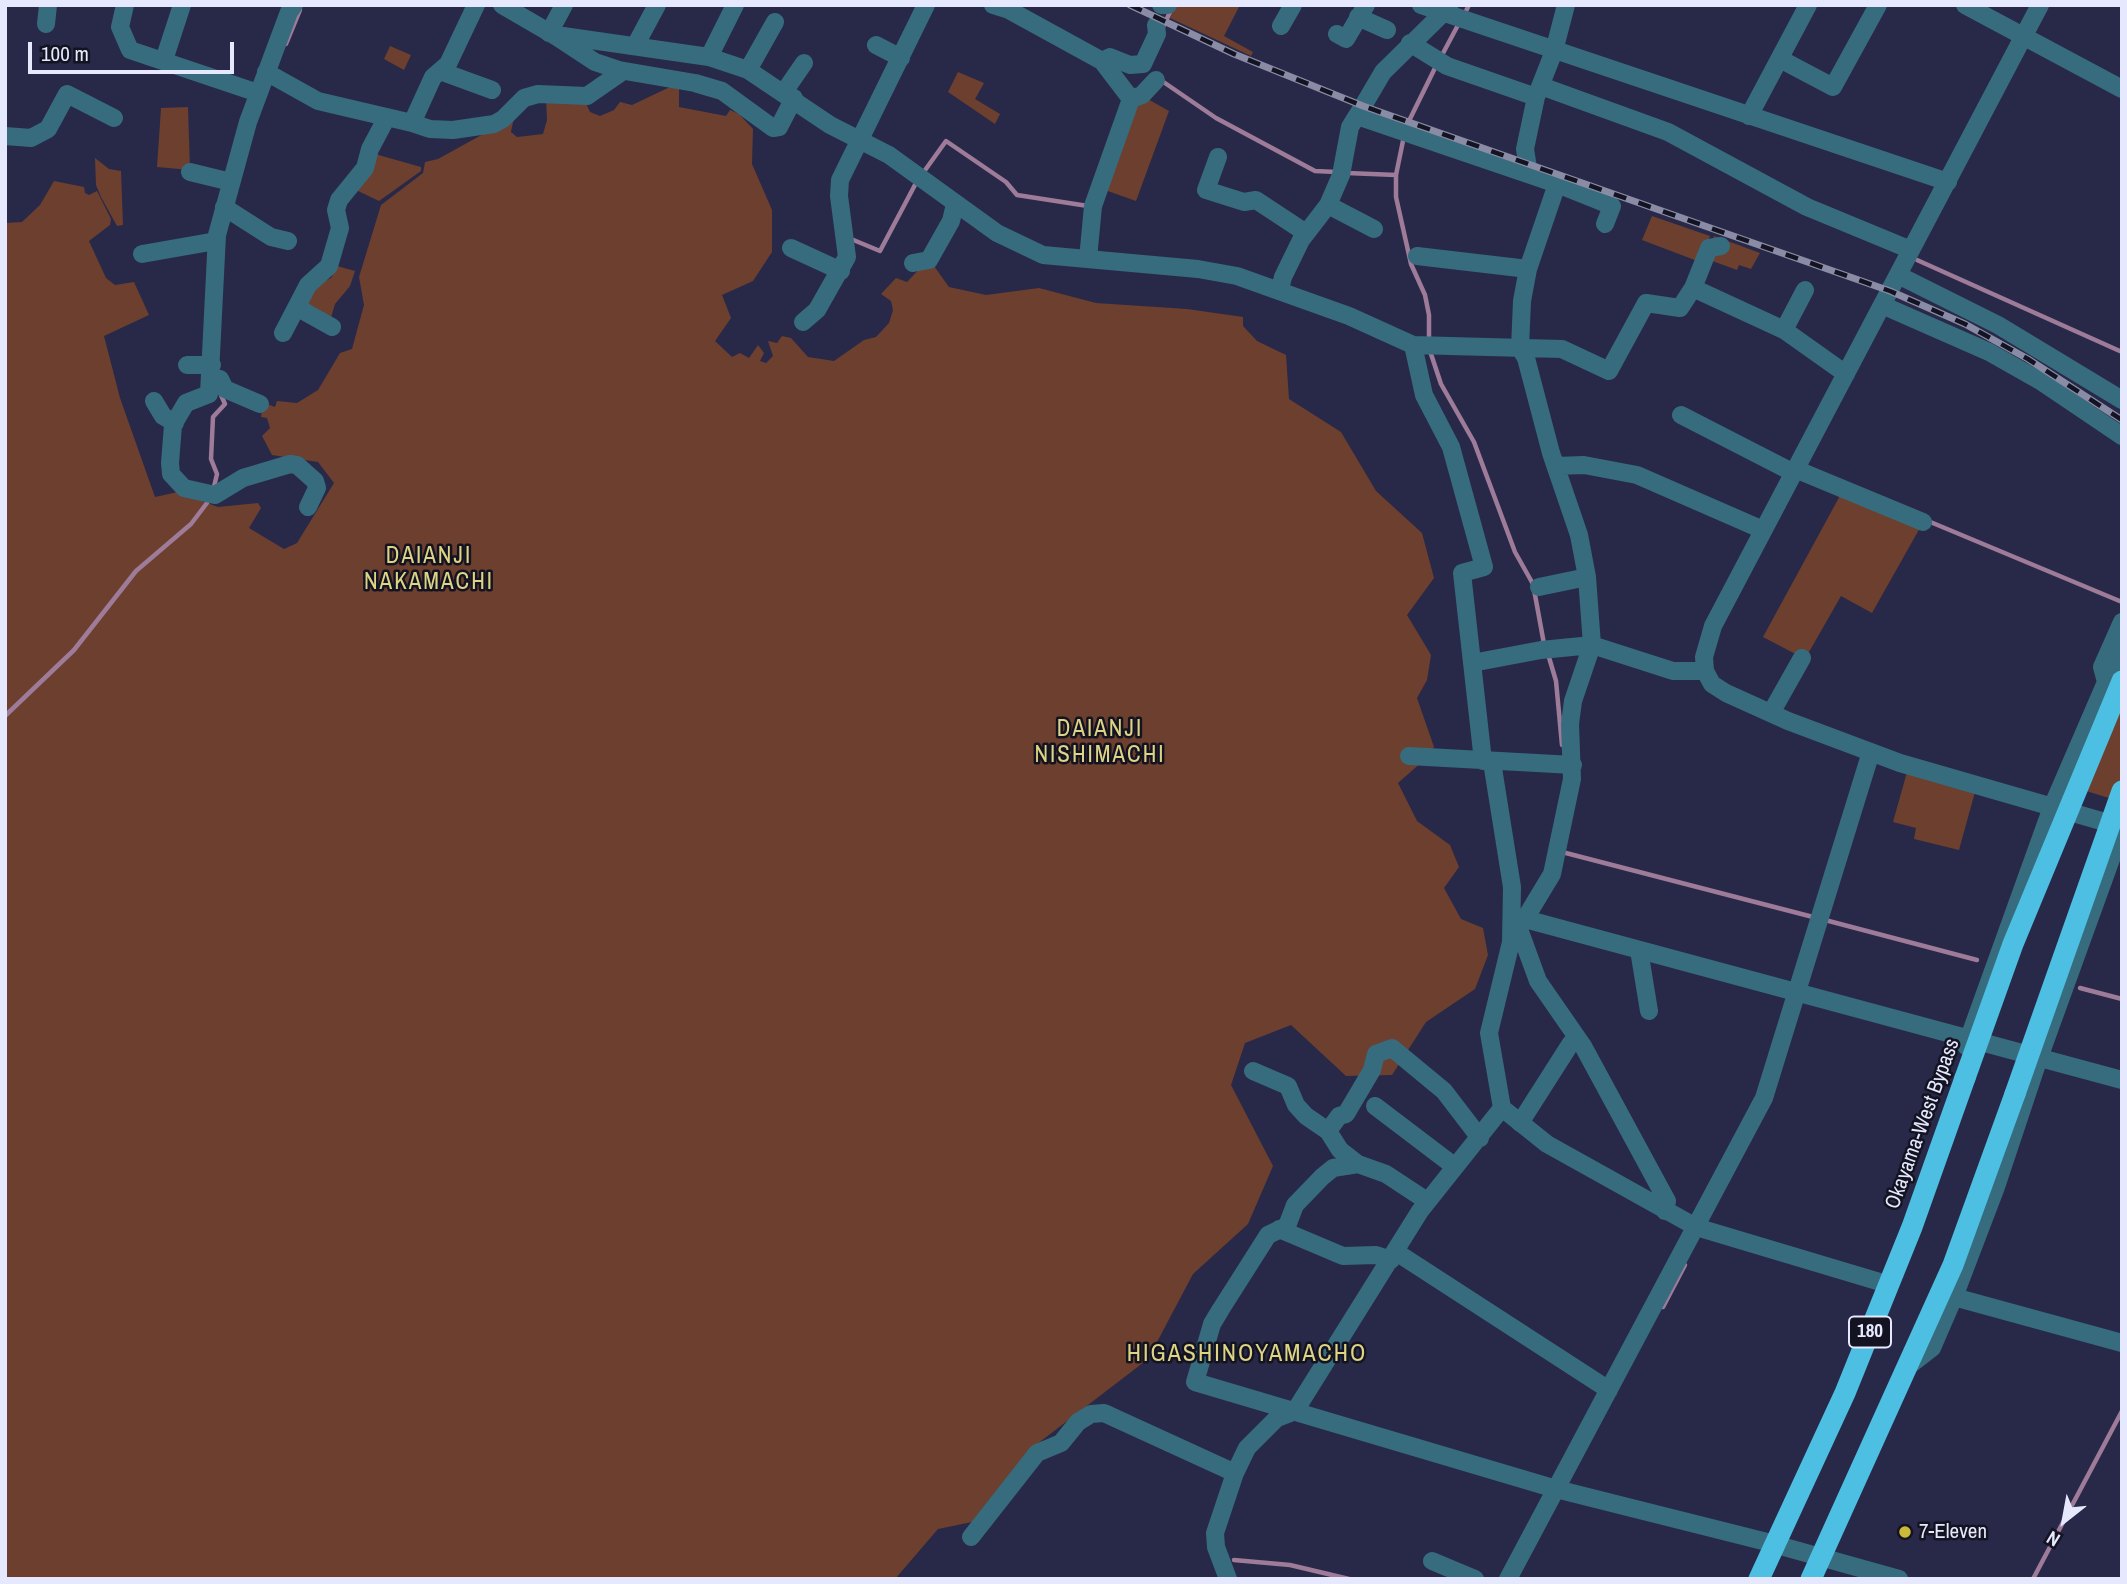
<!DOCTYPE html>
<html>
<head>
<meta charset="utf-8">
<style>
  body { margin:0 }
  #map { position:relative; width:2127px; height:1584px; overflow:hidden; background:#282948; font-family:"Archivo Narrow",sans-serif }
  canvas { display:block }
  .frame { position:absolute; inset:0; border:7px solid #e6e8fd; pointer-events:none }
  .north { position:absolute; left:2029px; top:1486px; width:70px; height:70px; -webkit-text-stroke:5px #131322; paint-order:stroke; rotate:211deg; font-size:19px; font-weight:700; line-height:28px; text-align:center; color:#e6e8fd }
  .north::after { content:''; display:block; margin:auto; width:24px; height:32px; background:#e6e8fd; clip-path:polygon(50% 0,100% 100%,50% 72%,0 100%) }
  .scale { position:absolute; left:28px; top:42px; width:206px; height:32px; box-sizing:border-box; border:4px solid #e6e8fd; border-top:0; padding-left:9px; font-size:21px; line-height:24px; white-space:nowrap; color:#e6e8fd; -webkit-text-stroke:5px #131322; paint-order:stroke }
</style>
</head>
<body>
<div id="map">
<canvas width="2127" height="1584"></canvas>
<div class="frame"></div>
<div class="north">N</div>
<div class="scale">100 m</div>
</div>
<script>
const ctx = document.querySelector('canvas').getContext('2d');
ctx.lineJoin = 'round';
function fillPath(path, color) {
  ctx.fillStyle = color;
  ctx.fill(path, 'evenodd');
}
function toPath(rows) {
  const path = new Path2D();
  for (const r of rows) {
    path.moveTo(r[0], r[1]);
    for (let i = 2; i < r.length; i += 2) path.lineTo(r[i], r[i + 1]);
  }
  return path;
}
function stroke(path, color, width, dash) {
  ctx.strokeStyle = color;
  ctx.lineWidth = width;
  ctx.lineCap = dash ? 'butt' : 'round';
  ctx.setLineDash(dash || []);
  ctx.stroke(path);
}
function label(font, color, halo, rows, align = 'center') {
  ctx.font = font + ' "Archivo Narrow",sans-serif';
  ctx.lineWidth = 5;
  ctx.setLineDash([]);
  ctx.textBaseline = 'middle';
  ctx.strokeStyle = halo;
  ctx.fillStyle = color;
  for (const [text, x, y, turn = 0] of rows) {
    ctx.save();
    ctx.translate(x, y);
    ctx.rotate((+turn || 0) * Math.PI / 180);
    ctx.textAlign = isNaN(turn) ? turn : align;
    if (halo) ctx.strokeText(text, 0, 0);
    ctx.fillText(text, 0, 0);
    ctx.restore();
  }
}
fillPath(toPath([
  [1176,5,1240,5,1224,36,1253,52,1251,56,1170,18],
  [390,46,411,55,404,70,384,59],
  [958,72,984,83,975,99,1000,114,995,124,948,92],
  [670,87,679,87,679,107,726,116,730,110,739,114,753,129,752,164,772,210,772,252,753,281,722,295,731,318,715,341,732,357,740,353,749,358,758,345,764,353,760,361,766,363,773,356,768,341,777,343,782,336,791,338,808,357,834,361,864,340,876,337,889,323,893,310,891,301,881,294,896,278,907,282,923,265,934,266,949,287,986,295,1039,288,1096,303,1187,309,1243,317,1243,326,1257,341,1286,355,1289,399,1341,432,1376,491,1422,533,1434,578,1407,615,1431,655,1427,680,1417,698,1434,747,1423,761,1398,783,1417,821,1450,845,1459,867,1444,888,1461,919,1483,928,1488,955,1475,989,1426,1022,1392,1075,1346,1076,1291,1025,1245,1043,1231,1085,1273,1166,1248,1224,1193,1274,1148,1359,1028,1451,972,1522,938,1529,895,1579,5,1579,5,223,22,222,40,205,54,181,84,187,85,193,89,195,97,191,111,219,110,225,89,241,106,278,115,285,134,282,149,315,104,336,120,398,155,497,178,492,218,507,258,503,261,508,249,528,284,549,297,543,334,483,318,462,272,455,262,436,270,428,267,418,261,417,262,410,267,404,275,407,277,401,297,403,318,390,340,353,352,349,364,305,359,277,381,205,423,173,425,162,438,159,514,117,511,132,517,137,543,134,547,120,546,97,584,99,590,112,600,116,614,110,620,102,632,105],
  [1146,98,1169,111,1136,201,1105,190,1137,103],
  [188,107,190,170,157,167,161,108],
  [375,154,421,167,421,171,379,201,356,190],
  [95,158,109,169,121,171,123,225,117,226,101,197,96,185],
  [1652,216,1710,236,1700,262,1642,240],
  [1714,236,1760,253,1751,269,1739,265,1737,270,1707,259],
  [337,266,355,271,350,286,335,304,330,321,305,306,317,285,331,278],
  [1842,492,1921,526,1872,613,1841,596,1805,659,1763,637],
  [2122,696,2122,802,2070,786],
  [1907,772,1975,792,1959,850,1914,839,1916,828,1893,822]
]), '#6d3f2e');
stroke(toPath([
  [1465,13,1469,5],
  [1163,27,1171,10],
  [286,44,300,10],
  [1441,57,1458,25],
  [1162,81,1216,118,1315,171,1336,172],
  [1406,127,1436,66],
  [1404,136,1396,175,1396,197,1411,264,1425,295,1429,315,1429,339],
  [923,173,946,141,1006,182,1017,195,1088,206],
  [1347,173,1396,175],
  [851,239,880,251,916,183],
  [1917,260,2122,352],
  [1430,351,1441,384,1474,442,1515,552,1533,584,1544,644],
  [213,491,217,474,211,459,213,417,225,404,221,395],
  [1928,521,2122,602],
  [1548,654,1556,681,1562,745],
  [5,716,74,650,136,571,191,524,210,499],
  [1562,852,1813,917],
  [1825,920,1977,960],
  [2080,988,2122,999],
  [1663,1307,1685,1265],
  [1234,1560,1290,1565,1349,1579],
  [2033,1579,2122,1411]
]), '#9e7b98', 4.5);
stroke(toPath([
  [125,5,120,27,130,50,258,93],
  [294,5,289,12,248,122,217,235,209,394,186,403,173,425,170,463,171,474,184,488,215,495,243,478,290,464,297,465,315,481,317,488,308,507],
  [502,5,557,37,563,36,709,57,748,70,830,125,889,155,997,233,1043,255,1198,269,1237,276,1349,316,1413,345,1562,349,1609,371,1646,303,1680,308,1693,288,1709,248,1721,246],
  [993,5,1009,10,1102,61,1131,99,1093,206,1088,259],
  [1161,5,1168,5],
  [1421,5,1948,182],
  [1965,5,2122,89],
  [2040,5,1713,626,1704,657,1705,671,1712,684,1726,693,1788,721,1900,763,2122,827],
  [1358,17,1387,30],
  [46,24,48,5],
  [1281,26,1293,5],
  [549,33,564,5],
  [1337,34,1346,39,1366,5],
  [557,37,595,62,619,70,695,83,722,91,773,128,779,127,794,98],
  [1410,43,1447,66,1536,97,1554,51,1566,5],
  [876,45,901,58],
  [635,46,657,5],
  [709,57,735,5],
  [1780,59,1833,87,1878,5],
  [164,60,182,5],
  [1102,61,1110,57,1130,65,1143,64,1157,34,1156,25],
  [748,70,775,22],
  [440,71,492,90],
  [266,72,318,101,412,123,433,77,448,64,476,5],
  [1541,86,1668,132,1807,207,1911,250],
  [784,92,804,63],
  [1131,99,1142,95,1156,80],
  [1357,116,1557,184,1612,206,1605,224],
  [1749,116,1808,5],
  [412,123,430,129,453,130,494,124,503,119,524,98,538,94,587,96,623,71],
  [5,136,31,138,48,129,67,94,114,118],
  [1218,157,1206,190,1244,202,1256,200,1306,233],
  [190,172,231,182],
  [1529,174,1525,149,1536,97],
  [1328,205,1374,229],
  [224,207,271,237,288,241],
  [791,248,841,271],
  [142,254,216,241],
  [1417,256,1528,269],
  [913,263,929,260,951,221,955,204],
  [1898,275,1998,325,2122,400],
  [1693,288,1784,330,1846,374],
  [1280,289,1283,277,1301,240,1328,205,1341,175,1350,127,1363,106,1383,72,1449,7],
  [1882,305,1989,352,2042,382,2122,436],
  [298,308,332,327],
  [803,322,817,310,847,257,839,196,840,180,926,5],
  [1784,330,1805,290],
  [283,333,308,285,329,266,340,228,336,210,339,200,365,168,370,149,387,117],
  [1413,345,1424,395,1451,447,1484,567,1462,573,1483,761],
  [187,365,212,365],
  [211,377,220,379,225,389,260,404],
  [154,401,163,416,175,423],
  [1681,415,1794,473],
  [1556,466,1584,465,1637,475,1763,530],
  [1795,469,1923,522],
  [1539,587,1587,577],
  [1472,663,1541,650,1592,645,1673,671,1705,671],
  [2112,685,2106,682,2102,667,2122,622],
  [1771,713,1802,658],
  [1409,756,1573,765],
  [1492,762,1512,887,1511,942],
  [1525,919,2122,1080],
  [1519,929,1538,981,1583,1046,1667,1201,1665,1211],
  [1639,950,1649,1011],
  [1966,1046,2052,807,2106,682,2122,656],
  [1253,1071,1288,1086,1296,1105,1306,1116,1328,1131,1340,1150,1358,1164],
  [1375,1106,1454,1166],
  [1502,1108,1547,1144,1696,1227,1880,1282],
  [1520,1123,1571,1043],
  [1328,1131,1339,1116,1346,1114,1372,1070,1376,1054,1392,1048,1444,1091,1480,1138],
  [1427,1201,1386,1174,1358,1164,1333,1168,1322,1177,1295,1205,1287,1226,1268,1235,1221,1309,1212,1324,1195,1382,1556,1489,1763,1541,1899,1579],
  [1279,1229,1343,1256,1376,1255,1391,1260],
  [1396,1252,1609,1390],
  [1954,1297,2122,1343],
  [1910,1365,1932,1348,1954,1297,1996,1187,2039,1058,2122,829],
  [971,1537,1037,1453,1061,1443,1078,1422,1091,1414,1104,1413,1235,1473],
  [1432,1561,1475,1579],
  [1228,1579,1216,1547,1215,1533,1235,1473,1247,1448,1277,1418,1295,1411,1420,1211,1502,1108,1489,1033,1511,942,1552,874,1572,779,1570,724,1573,701,1592,645,1587,577,1579,535,1551,453,1526,358,1520,348,1522,301,1528,269,1557,184],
  [1508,1579,1764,1098,1871,752]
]), '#366c7e', 18);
stroke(toPath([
  [1759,1579,1845,1393,1912,1227,1965,1078],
  [1811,1579,1953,1265,2015,1094]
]), '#4cbfe2', 21);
const rail = toPath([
  [1130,5,1234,54,1363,106,1890,291,1965,324,2028,359,2122,420]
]);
stroke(rail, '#8a8ba5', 7);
stroke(rail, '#131322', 4.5, [13]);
stroke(toPath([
  [1965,1078,2013,944,2122,681],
  [2015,1094,2122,791]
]), '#4cbfe2', 21);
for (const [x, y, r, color] of [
  [1905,1532,7,"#cbba39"]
]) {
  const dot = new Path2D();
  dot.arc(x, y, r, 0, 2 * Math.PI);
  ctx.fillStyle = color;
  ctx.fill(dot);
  stroke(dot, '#131322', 2.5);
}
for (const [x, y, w] of [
  [1870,1332,42]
]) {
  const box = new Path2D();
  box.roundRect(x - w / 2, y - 15.5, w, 31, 5);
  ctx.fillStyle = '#131322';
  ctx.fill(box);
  stroke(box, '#e6e8fd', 2);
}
label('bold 19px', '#e6e8fd', null, [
  ["180",1870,1332]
]);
label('21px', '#e6e8fd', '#131322', [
  ["Okayama-West Bypass",1923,1124,-70]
]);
label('21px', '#e6e8fd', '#131322', [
  ["7-Eleven",1919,1532]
], 'left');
ctx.letterSpacing = '2px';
label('23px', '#ded485', '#131322', [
  ["DAIANJI",429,557],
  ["NAKAMACHI",429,583],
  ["DAIANJI",1100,730],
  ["NISHIMACHI",1100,756]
]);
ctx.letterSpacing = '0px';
ctx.letterSpacing = '2px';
label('24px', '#ded485', '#131322', [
  ["HIGASHINOYAMACHO",1247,1355]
]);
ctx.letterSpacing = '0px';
</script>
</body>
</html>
